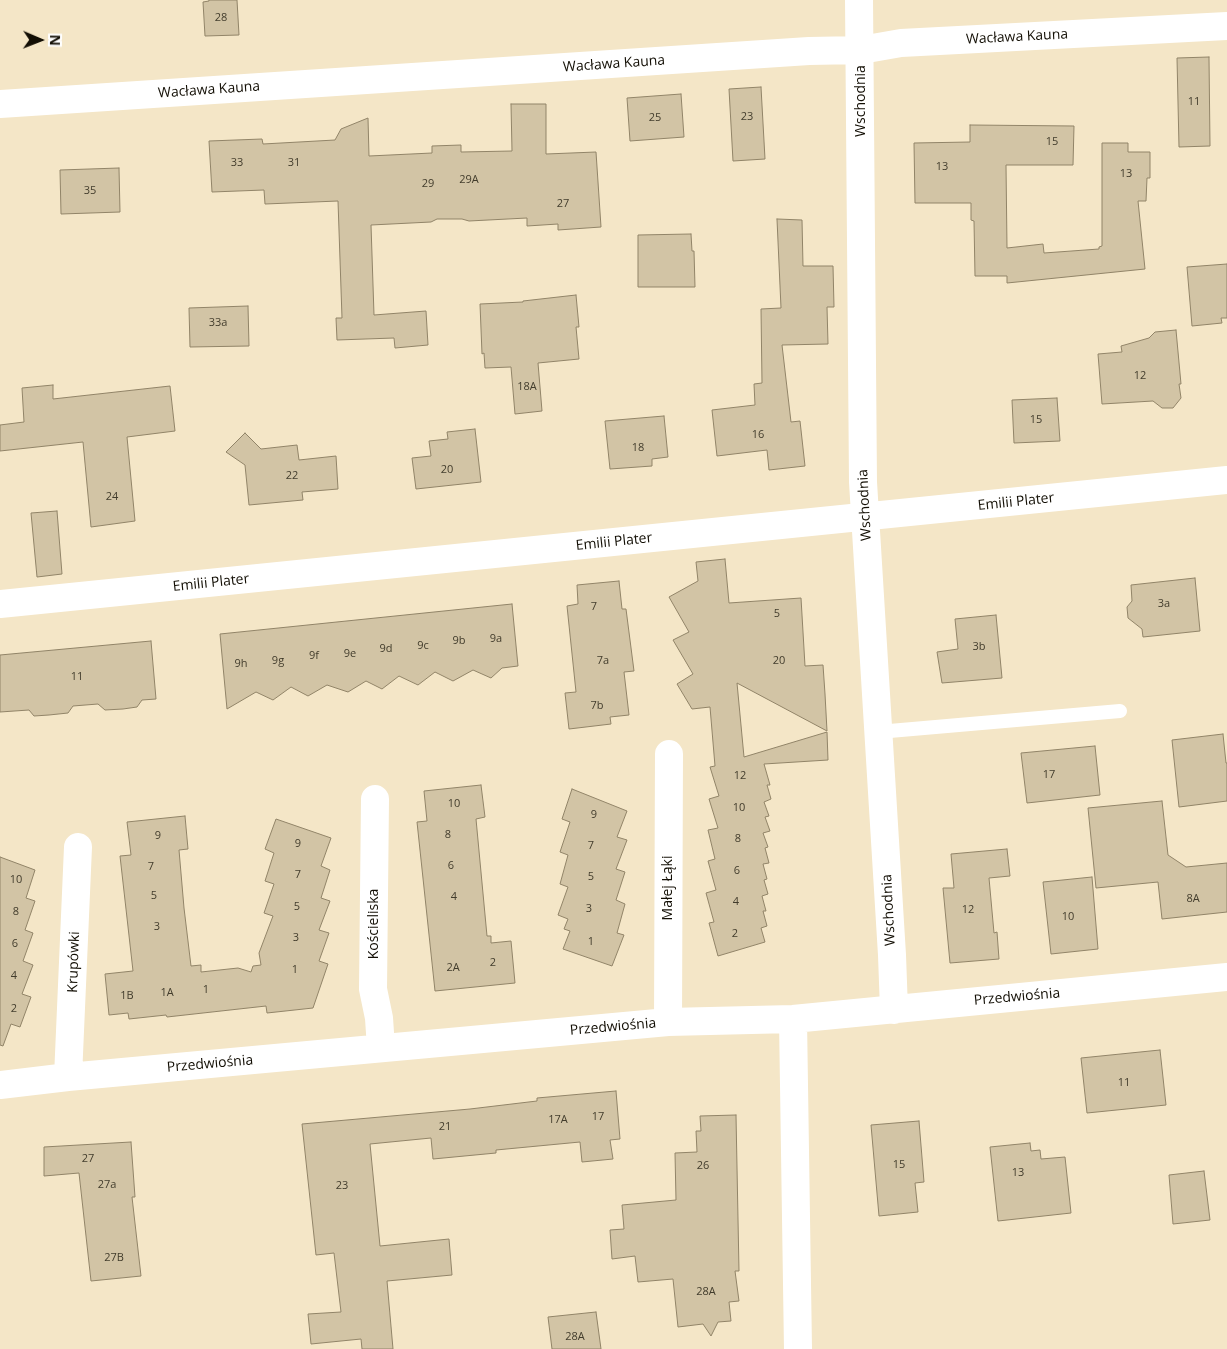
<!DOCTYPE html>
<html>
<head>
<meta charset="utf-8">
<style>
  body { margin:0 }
  #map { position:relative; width:1227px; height:1349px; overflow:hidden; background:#f4e6c7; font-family:"Open Sans",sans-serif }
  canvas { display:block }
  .north { position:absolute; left:15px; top:15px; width:50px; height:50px; -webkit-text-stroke:4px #fff; paint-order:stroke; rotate:91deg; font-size:14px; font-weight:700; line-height:20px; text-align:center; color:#120e04 }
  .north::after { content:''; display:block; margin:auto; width:18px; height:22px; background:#120e04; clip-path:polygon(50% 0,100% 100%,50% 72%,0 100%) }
</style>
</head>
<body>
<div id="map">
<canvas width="1227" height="1349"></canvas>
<div class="north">N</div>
</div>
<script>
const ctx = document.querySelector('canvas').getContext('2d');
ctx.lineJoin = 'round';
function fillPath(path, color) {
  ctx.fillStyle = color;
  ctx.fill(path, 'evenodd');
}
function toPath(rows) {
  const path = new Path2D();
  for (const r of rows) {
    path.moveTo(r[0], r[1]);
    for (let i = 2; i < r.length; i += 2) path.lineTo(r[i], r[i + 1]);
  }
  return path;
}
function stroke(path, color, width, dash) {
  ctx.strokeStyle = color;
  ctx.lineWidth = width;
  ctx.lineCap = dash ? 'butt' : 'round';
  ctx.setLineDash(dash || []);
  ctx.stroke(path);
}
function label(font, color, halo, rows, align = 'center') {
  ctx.font = font + ' "Open Sans",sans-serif';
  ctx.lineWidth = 4;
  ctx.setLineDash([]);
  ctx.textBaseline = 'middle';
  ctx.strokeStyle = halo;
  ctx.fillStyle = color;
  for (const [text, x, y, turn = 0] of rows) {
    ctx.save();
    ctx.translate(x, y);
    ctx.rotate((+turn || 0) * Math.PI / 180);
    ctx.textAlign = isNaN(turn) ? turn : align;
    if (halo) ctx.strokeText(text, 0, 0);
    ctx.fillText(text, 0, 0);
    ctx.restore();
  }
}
const building = toPath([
  [209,0,237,0,239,35,205,36,203,2,209,1,209,0],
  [1209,57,1210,146,1179,147,1177,58,1209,57],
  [761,87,765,159,733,161,729,89,761,87],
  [681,94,684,137,630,141,627,98,681,94],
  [511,104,546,104,546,154,596,152,601,227,558,230,558,224,527,226,527,218,469,221,462,219,437,219,431,222,371,225,374,315,426,311,428,345,395,348,394,338,337,340,336,318,342,318,338,201,265,204,264,190,212,192,209,141,262,139,263,144,335,140,341,129,368,118,369,156,432,153,432,146,461,145,461,152,512,151,511,104],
  [970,125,1074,126,1073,165,1006,165,1007,248,1043,244,1044,253,1099,249,1099,247,1102,246,1102,143,1128,143,1128,152,1150,152,1150,178,1147,178,1146,201,1138,201,1145,269,1007,283,1007,276,975,276,974,221,971,220,971,203,915,203,914,143,970,142,970,125],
  [119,168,120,212,61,214,60,170,119,168],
  [777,219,802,220,803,266,833,266,834,307,827,307,828,344,782,345,791,422,800,421,805,466,769,470,767,450,717,456,712,410,755,405,754,384,762,383,761,309,781,308,777,219],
  [691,234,692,251,694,251,695,287,638,287,638,235,691,234],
  [1227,264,1227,318,1221,318,1222,323,1192,326,1187,267,1227,264],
  [576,295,579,327,576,327,579,359,538,363,542,411,515,414,511,367,485,368,484,353,482,354,480,304,523,302,523,301,576,295],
  [248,306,249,346,190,347,189,308,248,306],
  [1176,330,1181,384,1179,384,1181,398,1173,408,1162,408,1153,401,1102,404,1098,354,1122,352,1121,346,1149,338,1155,332,1176,330],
  [53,385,53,399,170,386,175,431,127,437,135,521,91,527,83,442,0,451,0,425,24,422,22,388,53,385],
  [1057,398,1060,441,1014,443,1012,400,1057,398],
  [664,416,668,457,652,459,652,466,610,469,605,421,664,416],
  [475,429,481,482,416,489,412,458,431,456,429,441,448,439,447,432,475,429],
  [245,433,261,449,297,445,299,460,336,456,338,489,302,492,303,500,249,505,245,465,226,452,245,433],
  [57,511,62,574,37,577,31,513,57,511],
  [725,559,729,603,801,598,805,666,823,665,825,694,827,731,737,683,744,757,827,732,828,760,764,764,770,785,767,785,771,799,764,802,769,816,765,817,770,831,763,833,768,847,765,848,769,863,763,864,767,879,764,880,768,894,762,896,766,911,763,911,767,926,761,928,765,942,718,956,709,923,714,922,706,893,716,890,708,861,715,859,708,830,718,828,709,799,719,796,710,767,715,766,710,707,692,709,677,684,693,674,673,640,689,632,669,597,698,581,696,562,725,559],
  [1195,578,1200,631,1143,637,1142,629,1128,618,1127,607,1132,601,1131,585,1195,578],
  [619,581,622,609,626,609,634,671,624,672,629,715,610,717,611,724,569,729,565,693,576,692,567,606,578,604,577,585,619,581],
  [512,604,518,666,502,668,491,678,473,670,453,681,435,672,418,685,399,676,382,689,366,681,348,692,327,685,308,696,291,687,273,700,256,692,227,709,220,634,512,604],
  [996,615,1002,678,942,683,937,652,958,649,955,619,996,615],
  [151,641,156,699,142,700,137,707,123,709,105,710,98,704,73,706,68,713,49,715,34,716,29,710,0,712,0,655,151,641],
  [1223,734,1226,763,1227,763,1227,801,1179,807,1172,740,1223,734],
  [1095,746,1100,795,1027,803,1021,753,1095,746],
  [481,785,485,817,476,819,487,936,491,936,491,943,511,941,515,983,435,991,417,822,427,821,424,791,481,785],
  [572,789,627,811,617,837,627,840,616,869,625,872,616,900,625,904,617,933,624,935,612,966,563,949,570,931,564,929,568,919,558,915,568,887,560,884,568,855,560,852,570,822,562,819,572,789],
  [1162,801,1168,855,1186,867,1227,863,1227,912,1162,919,1158,882,1096,888,1088,808,1162,801],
  [185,816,188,849,179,850,184,908,191,966,201,965,201,972,238,968,251,972,253,966,261,965,259,953,273,916,264,913,274,884,265,881,274,853,265,849,276,819,331,838,321,866,330,870,321,898,330,901,319,930,329,933,319,961,328,964,313,1008,267,1013,266,1006,167,1017,166,1015,129,1019,128,1013,109,1015,105,974,133,971,120,856,131,855,127,822,185,816],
  [1007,849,1010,876,989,878,994,933,997,932,999,959,950,963,943,888,954,888,951,854,1007,849],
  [0,857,35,870,26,898,35,901,25,930,33,933,23,961,33,965,22,994,31,997,20,1027,11,1024,3,1046,0,1045,0,857],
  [1092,877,1098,949,1051,954,1043,882,1092,877],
  [1160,1050,1166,1105,1087,1113,1081,1058,1160,1050],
  [616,1091,620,1139,610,1140,613,1159,582,1162,580,1142,496,1150,496,1153,433,1159,431,1138,370,1144,380,1246,449,1239,452,1275,387,1281,393,1349,362,1349,361,1339,311,1344,308,1314,341,1312,334,1253,316,1255,302,1124,470,1109,537,1101,537,1098,616,1091],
  [736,1115,739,1271,735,1271,739,1301,729,1302,731,1321,718,1322,711,1336,703,1324,678,1327,673,1279,638,1282,635,1256,612,1259,610,1230,624,1229,622,1205,676,1200,675,1153,697,1152,696,1131,701,1131,700,1116,736,1115],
  [919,1121,924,1182,915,1183,918,1212,879,1216,871,1125,919,1121],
  [131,1142,135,1197,132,1197,141,1276,91,1281,79,1173,44,1176,44,1147,131,1142],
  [1030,1143,1031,1151,1040,1150,1041,1159,1065,1157,1071,1213,998,1221,990,1147,1030,1143],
  [1204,1171,1210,1220,1173,1224,1169,1175,1204,1171],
  [596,1312,601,1349,552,1349,548,1317,596,1312]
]);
fillPath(building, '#d2c4a5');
stroke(building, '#918468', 1);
stroke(toPath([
  [878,732,1120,711]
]), '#fff', 14);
stroke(toPath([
  [859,0,863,482,892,955,894,1010],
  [0,104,809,51,861,50,901,43,1227,26],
  [0,604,1227,480],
  [375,799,373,989,379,1018,381,1048],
  [793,1019,798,1349],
  [668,1022,669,754],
  [68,1077,78,847],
  [0,1085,68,1077,668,1022,793,1019,1227,977]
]), '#fff', 28);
label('11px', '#423c2c', null, [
  ["28",221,18],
  ["11",1194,102],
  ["23",747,117],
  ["25",655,118],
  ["15",1052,142],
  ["33",237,163],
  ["31",294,163],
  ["13",942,167],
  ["13",1126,174],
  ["29A",469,180],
  ["29",428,184],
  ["35",90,191],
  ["27",563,204],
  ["33a",218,323],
  ["12",1140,376],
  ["18A",527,387],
  ["15",1036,420],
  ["16",758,435],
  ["18",638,448],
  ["20",447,470],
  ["22",292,476],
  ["24",112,497],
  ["3a",1164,604],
  ["7",594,607],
  ["5",777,614],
  ["9a",496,639],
  ["9b",459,641],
  ["9c",423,646],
  ["3b",979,647],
  ["9d",386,649],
  ["9e",350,654],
  ["9f",314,656],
  ["9g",278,661],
  ["7a",603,661],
  ["20",779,661],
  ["9h",241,664],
  ["11",77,677],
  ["7b",597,706],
  ["17",1049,775],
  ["12",740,776],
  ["10",454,804],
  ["10",739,808],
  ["9",594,815],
  ["8",448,835],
  ["9",158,836],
  ["8",738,839],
  ["9",298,844],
  ["7",591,846],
  ["6",451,866],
  ["7",151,867],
  ["6",737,871],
  ["7",298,875],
  ["5",591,877],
  ["10",16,880],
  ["5",154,896],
  ["4",454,897],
  ["8A",1193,899],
  ["4",736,902],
  ["5",297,907],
  ["3",589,909],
  ["12",968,910],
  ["8",16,912],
  ["10",1068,917],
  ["3",157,927],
  ["2",735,934],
  ["3",296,938],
  ["1",591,942],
  ["6",15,944],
  ["2",493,963],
  ["2A",453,968],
  ["1",295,970],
  ["4",14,976],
  ["1",206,990],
  ["1A",167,993],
  ["1B",127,996],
  ["2",14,1009],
  ["11",1124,1083],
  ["17",598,1117],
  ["17A",558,1120],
  ["21",445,1127],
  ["27",88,1159],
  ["15",899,1165],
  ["26",703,1166],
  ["13",1018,1173],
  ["27a",107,1185],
  ["23",342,1186],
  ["27B",114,1258],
  ["28A",706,1292],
  ["28A",575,1337]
]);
label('14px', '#120e04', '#fff', [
  ["Wacława Kauna",1017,37,-3],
  ["Wacława Kauna",614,64,-4],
  ["Wacława Kauna",209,90,-4],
  ["Wschodnia",861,101,-90],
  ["Emilii Plater",1016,502,-6],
  ["Wschodnia",865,505,-93],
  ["Emilii Plater",614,542,-6],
  ["Emilii Plater",211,583,-6],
  ["Małej Łąki",668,888,-90],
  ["Wschodnia",889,910,-93],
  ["Kościeliska",374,924,-90],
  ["Krupówki",74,962,-88],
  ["Przedwiośnia",1017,997,-5],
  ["Przedwiośnia",613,1027,-5],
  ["Przedwiośnia",210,1064,-5]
]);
</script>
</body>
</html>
